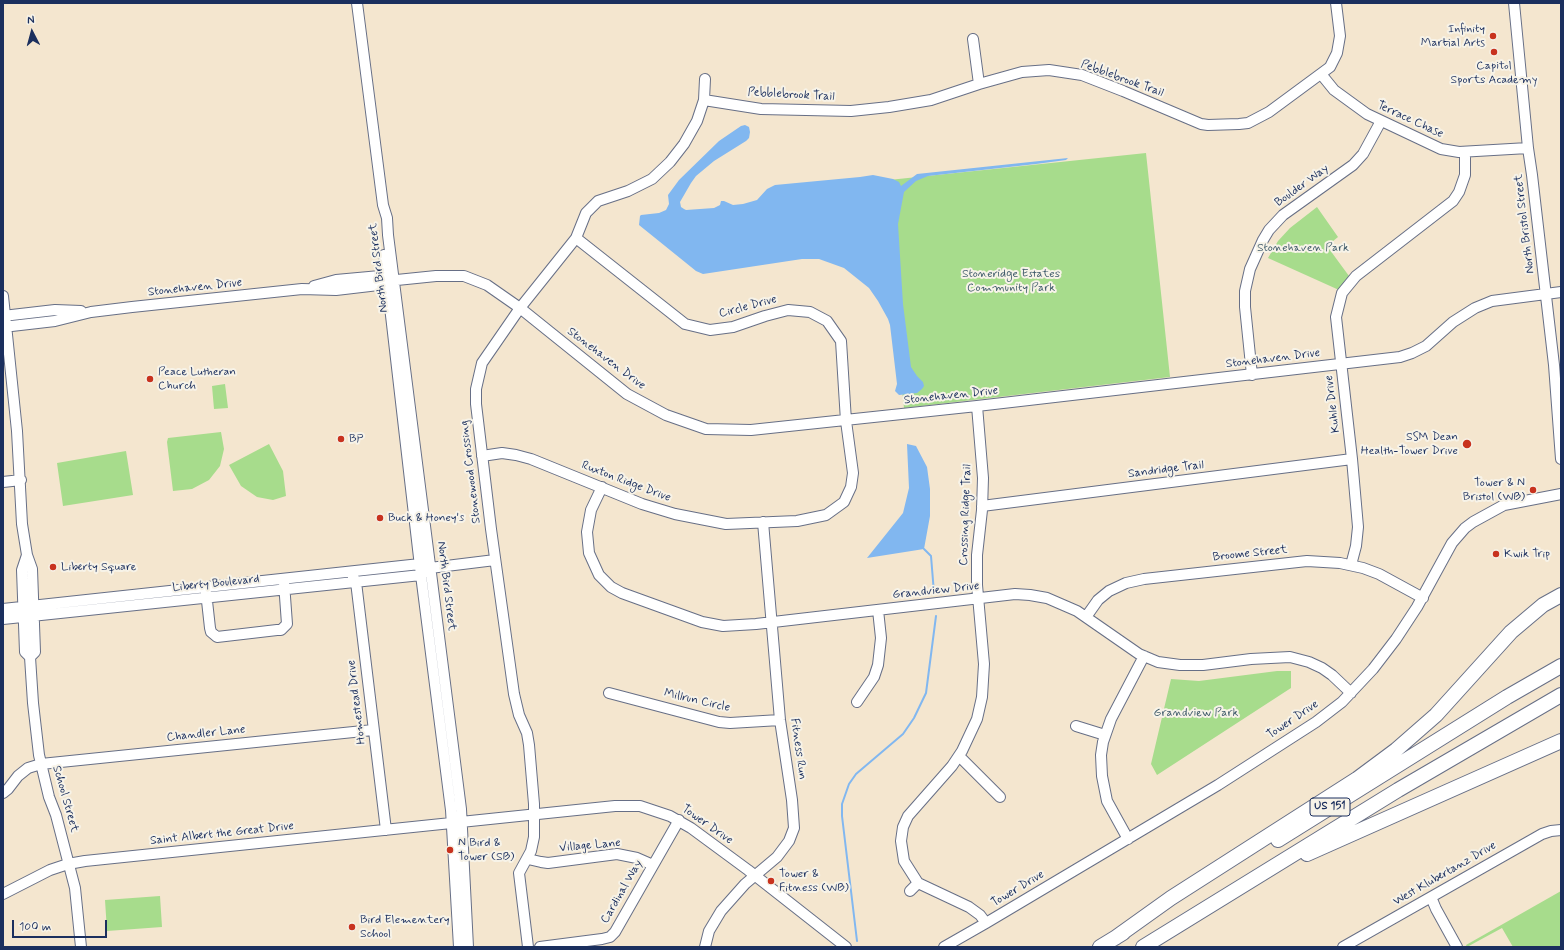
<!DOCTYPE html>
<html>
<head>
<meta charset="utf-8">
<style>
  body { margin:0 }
  #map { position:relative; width:1564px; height:950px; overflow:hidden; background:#f4e6cf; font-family:Mynerve,sans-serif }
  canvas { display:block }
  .frame { position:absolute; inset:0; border:4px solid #1b2f5e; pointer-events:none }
  .north { position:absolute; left:12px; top:12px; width:40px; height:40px; -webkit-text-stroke:3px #f7f3e8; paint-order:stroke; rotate:354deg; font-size:11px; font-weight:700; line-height:16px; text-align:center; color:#1b2f5e }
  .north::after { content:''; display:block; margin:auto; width:14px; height:18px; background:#1b2f5e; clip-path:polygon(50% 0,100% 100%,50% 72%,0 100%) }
  .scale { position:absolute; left:12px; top:920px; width:95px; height:18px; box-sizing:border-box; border:2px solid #1b2f5e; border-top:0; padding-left:5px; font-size:12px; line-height:14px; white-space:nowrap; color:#1b2f5e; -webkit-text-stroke:3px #f7f3e8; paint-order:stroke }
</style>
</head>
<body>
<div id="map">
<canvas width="1564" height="950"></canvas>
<div class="frame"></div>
<div class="north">N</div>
<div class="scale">100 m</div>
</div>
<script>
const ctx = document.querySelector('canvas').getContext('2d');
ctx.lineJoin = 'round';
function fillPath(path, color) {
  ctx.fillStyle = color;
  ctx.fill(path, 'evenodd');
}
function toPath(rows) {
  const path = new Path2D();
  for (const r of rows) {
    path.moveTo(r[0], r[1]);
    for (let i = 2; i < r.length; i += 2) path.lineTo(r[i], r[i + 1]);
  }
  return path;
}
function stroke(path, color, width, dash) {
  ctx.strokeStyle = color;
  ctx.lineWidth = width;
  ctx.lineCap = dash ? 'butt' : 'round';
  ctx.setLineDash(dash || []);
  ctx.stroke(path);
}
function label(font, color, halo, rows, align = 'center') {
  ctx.font = font + ' Mynerve,sans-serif';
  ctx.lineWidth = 4;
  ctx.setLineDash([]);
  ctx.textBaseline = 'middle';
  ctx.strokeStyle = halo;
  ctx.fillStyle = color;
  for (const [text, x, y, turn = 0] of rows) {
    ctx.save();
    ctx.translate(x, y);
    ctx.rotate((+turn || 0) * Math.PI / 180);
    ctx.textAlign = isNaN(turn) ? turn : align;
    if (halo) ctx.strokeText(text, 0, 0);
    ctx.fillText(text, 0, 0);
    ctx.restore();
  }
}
fillPath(toPath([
  [1146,153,1170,377,904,408,886,244,765,193],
  [1317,207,1338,237,1327,246,1349,276,1339,290,1268,258,1278,241,1290,228],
  [225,384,228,408,214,409,212,386],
  [221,432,224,449,220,466,209,480,192,489,173,491,167,442,168,438],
  [269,444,283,471,286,496,273,500,257,497,241,486,229,465],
  [126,451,133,495,63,506,57,463],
  [1277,671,1291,671,1291,688,1157,775,1151,764,1171,679,1199,681],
  [1561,891,1561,947,1513,947,1502,928,1467,947,1466,945],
  [160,896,162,927,107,931,105,900]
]), '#a7dc8c');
fillPath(toPath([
  [745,125,749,127,750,132,749,138,746,141,714,161,696,176,691,183,680,202,681,207,684,209,686,210,714,208,720,205,721,201,724,201,733,205,743,204,757,200,767,189,775,185,860,177,873,175,893,179,899,182,901,186,917,174,1068,158,1066,160,1036,164,928,176,916,181,904,192,898,224,903,304,911,367,917,376,923,382,924,386,922,389,917,393,899,395,895,391,897,384,890,325,888,319,878,301,869,288,844,268,819,259,802,259,703,274,696,271,639,225,640,216,641,215,659,213,666,210,669,204,668,195,679,180,719,141,741,126],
  [907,444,916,446,927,467,930,489,930,516,924,549,867,558,903,513,909,488]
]), '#81b7f0');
stroke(toPath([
  [924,549,931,556,934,593],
  [857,941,842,816,842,804,849,784,856,774,903,734,914,718,926,693,936,616]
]), '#81b7f0', 2);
const minor = toPath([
  [357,3,383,205,387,218,388,235,461,809,468,947],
  [1514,3,1528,148,1532,175,1554,365,1561,459],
  [973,39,979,84],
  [1321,74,1334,90,1367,114,1441,149,1459,152,1528,148],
  [704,100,761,109,851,111,889,107,931,100,979,84,1022,72,1049,70,1082,75,1123,91,1201,124,1208,125,1239,124,1248,123,1269,112,1330,67,1337,53,1340,36,1336,3],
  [384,255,421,575,451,810,459,947],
  [387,281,436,276,464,276,487,285,520,308,627,394,666,415,706,429,751,430,977,406,1400,357,1412,353,1426,346,1453,322,1475,308,1492,301,1561,292],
  [314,286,336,280,380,276,386,274],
  [3,296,17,431,22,524,27,555,32,569,35,652,30,657],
  [3,316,55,310,81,311],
  [3,327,55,321,91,312,132,307,302,289,336,290,387,284],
  [1252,375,1245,307,1245,291,1250,269,1263,240,1269,230,1283,215,1353,165,1363,154,1381,121],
  [977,406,983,478,982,510,977,555,977,585,984,664,982,697,977,719,962,751,952,766,908,816,903,827,901,841,904,861,918,883,969,907,980,915,986,923],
  [482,456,502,453,516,455,531,459,642,504,675,514,726,524,797,521,826,515,844,502,851,487,853,473,846,421,841,341,827,321,810,312,788,310,765,316,733,327,710,330,685,324,576,238],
  [3,482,21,480],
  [602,487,591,510,587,532,589,553,599,575,611,587,622,593,702,622,723,626,756,624,1015,594,1030,595,1047,598,1077,611,1139,654,1158,662,1180,665,1203,665,1251,659,1290,657,1309,662,1322,668,1332,675,1351,693],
  [982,506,1352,459],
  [27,555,22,570,25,652,30,657,33,703,39,755,49,797,56,815,75,888,81,947],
  [1351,565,1356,546,1358,527,1352,459,1336,317,1342,293,1356,276,1453,201,1459,192,1465,175,1465,152],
  [430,568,495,560],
  [353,577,356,582,386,830],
  [206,592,210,628,211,632,217,637,277,630,281,630,287,624,284,583],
  [3,609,420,564,430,568,421,575,3,619],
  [1086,617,1098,600,1109,591,1126,583,1144,579,1307,561,1340,563,1363,568,1379,574,1423,598],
  [609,693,719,722,730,723,780,720],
  [857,702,874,677,878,665,881,638,878,610],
  [1076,726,1105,735],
  [959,756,1000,797],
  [3,793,8,789,18,776,28,768,41,764,373,730],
  [1128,839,1107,801,1102,776,1101,755,1103,742,1111,719,1144,656],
  [528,859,541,862,548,863,617,854,637,858,653,865],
  [910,891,918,883],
  [3,894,50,870,68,864,85,861,615,806,640,806,670,816,691,828,748,870,846,947],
  [1431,897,1436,909,1457,947],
  [528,947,519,873,531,851,534,837,534,804,529,745,527,733,519,715,514,694,491,529,476,404,476,389,482,363,520,308,576,238,586,213,598,201,628,191,652,179,670,162,684,144,697,121,704,100,705,79],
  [540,947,602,939,610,937,615,932,679,820],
  [705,947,709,931,721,911,745,884,777,857,789,841,794,828,792,800,780,720,763,522],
  [944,947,986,923,1218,785,1316,722,1342,702,1373,669,1396,639,1417,607,1452,543,1465,528,1473,522,1504,505,1561,494],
  [1343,947,1542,834,1551,831,1561,830]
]);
const highway = toPath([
  [1278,840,1507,697,1561,666],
  [1307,854,1561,741],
  [1115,938,1171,898,1357,779,1396,750,1436,715,1511,632,1543,605,1561,595],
  [1100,947,1123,933],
  [1143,947,1398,790,1561,695]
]);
stroke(minor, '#676f86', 12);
stroke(highway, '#676f86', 16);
stroke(minor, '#fff', 10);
stroke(highway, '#fff', 14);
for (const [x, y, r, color] of [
  [1493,36,4,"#c8321e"],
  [1494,52,4,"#c8321e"],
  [150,379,4,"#c8321e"],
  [341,439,4,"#c8321e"],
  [1467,444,5,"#c8321e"],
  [1533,490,4,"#c8321e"],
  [380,518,4,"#c8321e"],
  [1496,554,4,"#c8321e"],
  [53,567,4,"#c8321e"],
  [450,850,4,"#c8321e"],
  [771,881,4,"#c8321e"],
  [352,927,4,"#c8321e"]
]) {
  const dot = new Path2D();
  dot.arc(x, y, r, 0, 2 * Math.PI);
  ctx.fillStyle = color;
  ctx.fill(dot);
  stroke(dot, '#f7f3e8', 1.5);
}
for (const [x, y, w] of [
  [1330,807,40]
]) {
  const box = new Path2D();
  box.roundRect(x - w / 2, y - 9, w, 18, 3);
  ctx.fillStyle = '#f7f3e8';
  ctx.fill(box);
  stroke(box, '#1b2f5e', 1);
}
label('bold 11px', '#1b2f5e', null, [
  ["US 151",1330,807]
]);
label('12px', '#1b2f5e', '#f7f3e8', [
  ["Infinity",1485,29,"right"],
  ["Martial Arts",1485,43,"right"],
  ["Capitol",1494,66,"center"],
  ["Sports Academy",1494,80,"center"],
  ["Peace Lutheran",158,372],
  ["Church",158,386],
  ["SSM Dean",1458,437,"right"],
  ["Health-Tower Drive",1458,451,"right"],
  ["BP",349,439],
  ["Tower & N",1525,483,"right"],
  ["Bristol (WB)",1525,497,"right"],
  ["Buck & Honey's",388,518],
  ["Kwik Trip",1504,554],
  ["Liberty Square",61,567],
  ["N Bird &",458,843],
  ["Tower (SB)",458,857],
  ["Tower &",779,874],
  ["Fitness (WB)",779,888],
  ["Bird Elementery",360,920],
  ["School",360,934]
], 'left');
label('12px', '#1b2f5e', '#f7f3e8', [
  ["Pebblebrook Trail",1122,79,20],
  ["Pebblebrook Trail",791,95,3],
  ["Terrace Chase",1410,120,25],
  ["Boulder Way",1302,186,-36],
  ["North Bristol Street",1525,224,-97],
  ["North Bird Street",379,268,-97],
  ["Stonehaven Drive",195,288,-6],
  ["Circle Drive",748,307,-15],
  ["Stonehaven Drive",606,359,37],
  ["Stonehaven Drive",1273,359,-7],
  ["Stonehaven Drive",951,396,-6],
  ["Kuhle Drive",1333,404,-97],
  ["Sandridge Trail",1166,470,-7],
  ["Stonewood Crossing",471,472,-97],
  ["Ruxton Ridge Drive",626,482,21],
  ["Crossing Ridge Trail",966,515,-88],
  ["Broome Street",1250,554,-6],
  ["Liberty Boulevard",216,584,-6],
  ["North Bird Street",446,586,83],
  ["Grandview Drive",936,591,-6],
  ["Millrun Circle",697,701,13],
  ["Homestead Drive",357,702,-97],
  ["Tower Drive",1293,720,-34],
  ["Chandler Lane",206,734,-6],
  ["Fitness Run",798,749,82],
  ["School Street",65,799,74],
  ["Tower Drive",707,825,35],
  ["Saint Albert the Great Drive",222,834,-6],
  ["Village Lane",590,846,-5],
  ["West Klubertanz Drive",1445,874,-30],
  ["Tower Drive",1018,889,-31],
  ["Cardinal Way",622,892,-60]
]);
label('12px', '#3e5a6a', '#f7f3e8', [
  ["Stonehaven Park",1303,248],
  ["Stoneridge Estates",1011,274],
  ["Community Park",1011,288],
  ["Grandview Park",1196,713]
]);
</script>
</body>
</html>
